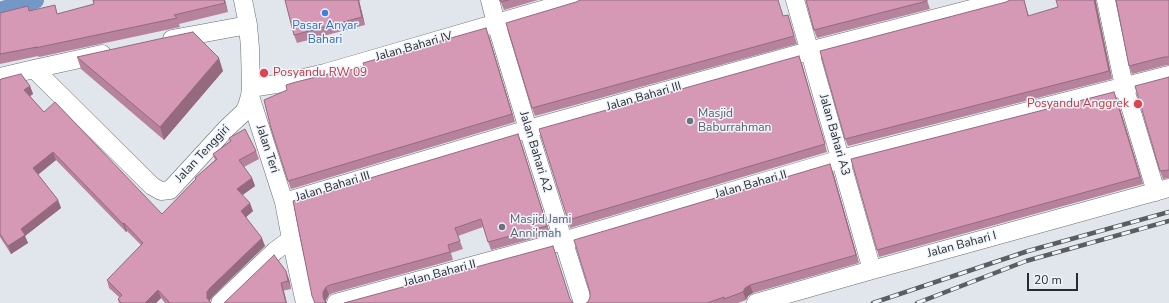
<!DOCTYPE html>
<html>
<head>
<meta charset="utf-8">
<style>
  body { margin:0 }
  #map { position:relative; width:1169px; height:303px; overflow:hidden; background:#e1e6ec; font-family:"Nunito Sans",sans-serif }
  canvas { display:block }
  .scale { position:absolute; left:1027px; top:273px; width:51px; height:18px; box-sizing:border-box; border:2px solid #292b2d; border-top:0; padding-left:5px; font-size:12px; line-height:14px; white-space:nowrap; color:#292b2d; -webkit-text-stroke:3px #eef4fa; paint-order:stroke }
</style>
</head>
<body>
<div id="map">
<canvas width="1169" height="303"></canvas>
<div class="scale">20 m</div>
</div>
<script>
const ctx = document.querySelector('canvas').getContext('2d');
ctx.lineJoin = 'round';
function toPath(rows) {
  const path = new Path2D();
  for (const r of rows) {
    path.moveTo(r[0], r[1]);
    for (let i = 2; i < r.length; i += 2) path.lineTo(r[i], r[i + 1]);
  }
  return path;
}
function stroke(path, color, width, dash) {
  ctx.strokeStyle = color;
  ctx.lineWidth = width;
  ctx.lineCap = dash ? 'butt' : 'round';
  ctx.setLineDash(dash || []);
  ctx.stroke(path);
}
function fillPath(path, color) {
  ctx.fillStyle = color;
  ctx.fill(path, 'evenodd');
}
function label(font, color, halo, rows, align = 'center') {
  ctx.font = font + ' "Nunito Sans",sans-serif';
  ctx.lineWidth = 3;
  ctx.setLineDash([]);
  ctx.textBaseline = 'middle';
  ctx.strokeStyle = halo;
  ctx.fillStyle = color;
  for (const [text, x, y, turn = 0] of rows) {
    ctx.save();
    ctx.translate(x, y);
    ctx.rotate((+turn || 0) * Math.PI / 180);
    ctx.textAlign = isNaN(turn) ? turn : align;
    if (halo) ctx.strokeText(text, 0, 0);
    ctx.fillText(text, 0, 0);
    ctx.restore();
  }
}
stroke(toPath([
  [0,11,35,0]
]), '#7397c7', 18);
const minor = toPath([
  [490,0,496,23,528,129,583,303],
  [795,0,872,270],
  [1106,0,1124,86,1156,192],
  [172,39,248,25],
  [34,69,102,54],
  [0,77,34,69,152,186,161,191,170,190,226,129,244,112,247,106,250,96,251,88,250,48,248,25,243,0],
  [251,88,282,83,325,73,576,0],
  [250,96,284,202,291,239,305,303],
  [284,202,528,129,809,51,1006,0],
  [220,303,275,251,291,239],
  [336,303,563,241,841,159,1169,75],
  [756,303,872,270,1169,188]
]);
stroke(minor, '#686d72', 19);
stroke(minor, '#fff', 18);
const rail = toPath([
  [873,303,1028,251,1169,212],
  [917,303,1026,261,1169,221]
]);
stroke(rail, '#5b5e61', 4.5);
stroke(rail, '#eef4fa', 3, [9]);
fillPath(toPath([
  [93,0,225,0,228,12,179,24,180,27,39,57,38,56,0,64,0,13,30,11,58,14,94,4],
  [285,0,361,0,359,1,365,25,297,43,294,35],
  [500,0,538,0,504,10],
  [806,0,927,0,930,9,817,38,814,30],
  [1010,0,1024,0,1029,16,1096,2,1112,79,848,146,845,139,1006,2],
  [1169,0,1169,65,1167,65,1132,74,1129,66],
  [576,2,783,16,788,15,797,44,535,116,532,108],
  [489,36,515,122,291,189,288,181,333,75],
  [77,57,223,71,164,140,81,69],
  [802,64,827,152,570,228,568,220],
  [1169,77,1169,178,1163,179,1160,171],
  [0,80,30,86,33,94,30,96,44,112,162,214,196,180,195,178,215,160,213,154,230,141,229,138,256,151,259,159,244,167,252,178,255,186,242,195,253,211,246,217,265,246,213,296,210,300,210,303,211,303,165,303,161,298,156,303,119,303,118,299,120,298,109,288,107,280,141,245,127,231,126,232,56,160,38,175,58,200,61,208,25,236,28,243,11,254,0,237],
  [1117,99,1143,184,879,257,877,250],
  [518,134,550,234,491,250,483,227,458,236,463,249,451,253,453,260,333,293,329,295,326,300,326,302,312,296],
  [833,172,859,263,753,293,748,296,746,300,738,303,586,303],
  [289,279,291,289,224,303]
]), '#b7839c');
fillPath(toPath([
  [224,0,225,0,228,12],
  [358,0,359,0,365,25,362,17],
  [1094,0,1096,0,1096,2,1112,79,1109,71],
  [486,28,489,36,515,122,512,114],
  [799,56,802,64,827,152,825,144],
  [219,58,223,71,164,140,160,127],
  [30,86,33,94,27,98,24,90],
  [1114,92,1117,99,1143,184,1140,177],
  [518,134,521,142,550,234,547,226],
  [53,152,56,160,36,176,33,168],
  [830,164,833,172,859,263,856,255],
  [252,178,255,186,240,197,237,189],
  [58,200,61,208,25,236,28,243,11,254,8,246,21,229],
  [250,203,253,211,244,219,241,211],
  [124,223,127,231,126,232,123,224],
  [262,238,265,246,213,296,210,300,210,303,207,298,207,292,210,288],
  [286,271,289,279,291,289,288,281],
  [281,283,284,291,287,303,286,303],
  [750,285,753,293,748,296,746,300,743,292,745,288],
  [326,287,329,295,326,300,326,303,323,297,323,292],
  [158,290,161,298,156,303,145,303]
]), '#956a7f');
const building = toPath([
  [93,0,224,0,225,3,174,15,177,18,35,48,37,47,0,54,0,13,28,6,29,11,55,5,57,14,94,4,93,0],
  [285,0,358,0,362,17,294,35,285,0],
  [500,0,509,0,501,2,500,0],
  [580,0,778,0,783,16,788,15,794,36,532,108,506,23,576,2,580,0],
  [806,0,927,0,927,1,814,30,806,0],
  [1010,0,1024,0,1028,16,1058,7,1056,0,1094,0,1109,71,845,139,820,51,1006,2,1010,0],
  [1116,0,1169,0,1169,57,1164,57,1129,66,1116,0],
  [486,28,512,114,288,181,271,128,264,100,287,90,286,85,296,82,332,73,333,75,364,66,363,63,486,28],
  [193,32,219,58,160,127,77,57,159,39,193,32],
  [799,56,825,144,568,220,539,129,799,56],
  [21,74,30,86,24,90,44,112,55,102,162,214,196,179,195,178,217,159,213,154,231,141,229,138,245,129,256,151,239,160,252,178,237,189,250,203,241,211,262,238,210,288,207,292,207,298,211,303,170,303,158,290,145,303,121,303,118,299,122,295,107,280,143,243,124,223,123,224,53,152,33,168,58,200,21,229,25,235,8,246,0,234,0,80,1,79,21,74],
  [1169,77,1169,170,1160,171,1135,86,1169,77],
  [1114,92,1140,177,877,250,851,159,1114,92],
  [518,134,547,226,488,242,481,219,455,228,460,241,448,245,450,252,330,285,326,287,323,292,323,297,325,302,327,303,315,303,312,296,293,201,518,134],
  [830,164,856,255,750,285,745,288,743,292,724,299,724,297,707,303,586,303,588,302,590,297,590,292,574,240,830,164],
  [553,246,570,299,573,303,344,303,553,246],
  [274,255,286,271,288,281,281,283,286,303,224,303,274,255]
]);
fillPath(building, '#d598b5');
stroke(building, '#956a7f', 1);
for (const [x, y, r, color] of [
  [325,13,4,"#3f7fe0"],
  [264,73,5,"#e0444e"],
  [1138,104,5,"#e0444e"],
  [690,121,4,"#6b7280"],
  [502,227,4,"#6b7280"]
]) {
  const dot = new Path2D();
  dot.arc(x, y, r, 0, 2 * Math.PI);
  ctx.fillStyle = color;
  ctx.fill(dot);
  stroke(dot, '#eef4fa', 1.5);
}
label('12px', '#366cbe', '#eef4fa', [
  ["Pasar Anyar",325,26],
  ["Bahari",325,40]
]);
label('12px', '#292b2d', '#eef4fa', [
  ["Jalan Bahari IV",414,47,-16],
  ["Jalan Bahari III",644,97,-16],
  ["Jalan Bahari A3",834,135,74],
  ["Jalan Teri",267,149,72],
  ["Jalan Bahari A2",535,152,73],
  ["Jalan Tenggiri",203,154,-47],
  ["Jalan Bahari II",751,185,-16],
  ["Jalan Bahari III",333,187,-17],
  ["Jalan Bahari I",962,245,-15],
  ["Jalan Bahari II",440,274,-15]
]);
label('12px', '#be3a42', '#eef4fa', [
  ["Posyandu RW 09",273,73],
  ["Posyandu Anggrek",1129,104,"right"]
], 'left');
label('12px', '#5b616d', '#eef4fa', [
  ["Masjid",698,114],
  ["Baburrahman",698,128],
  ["Masjid Jami",510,220],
  ["Anni'mah",510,234]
], 'left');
</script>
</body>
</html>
